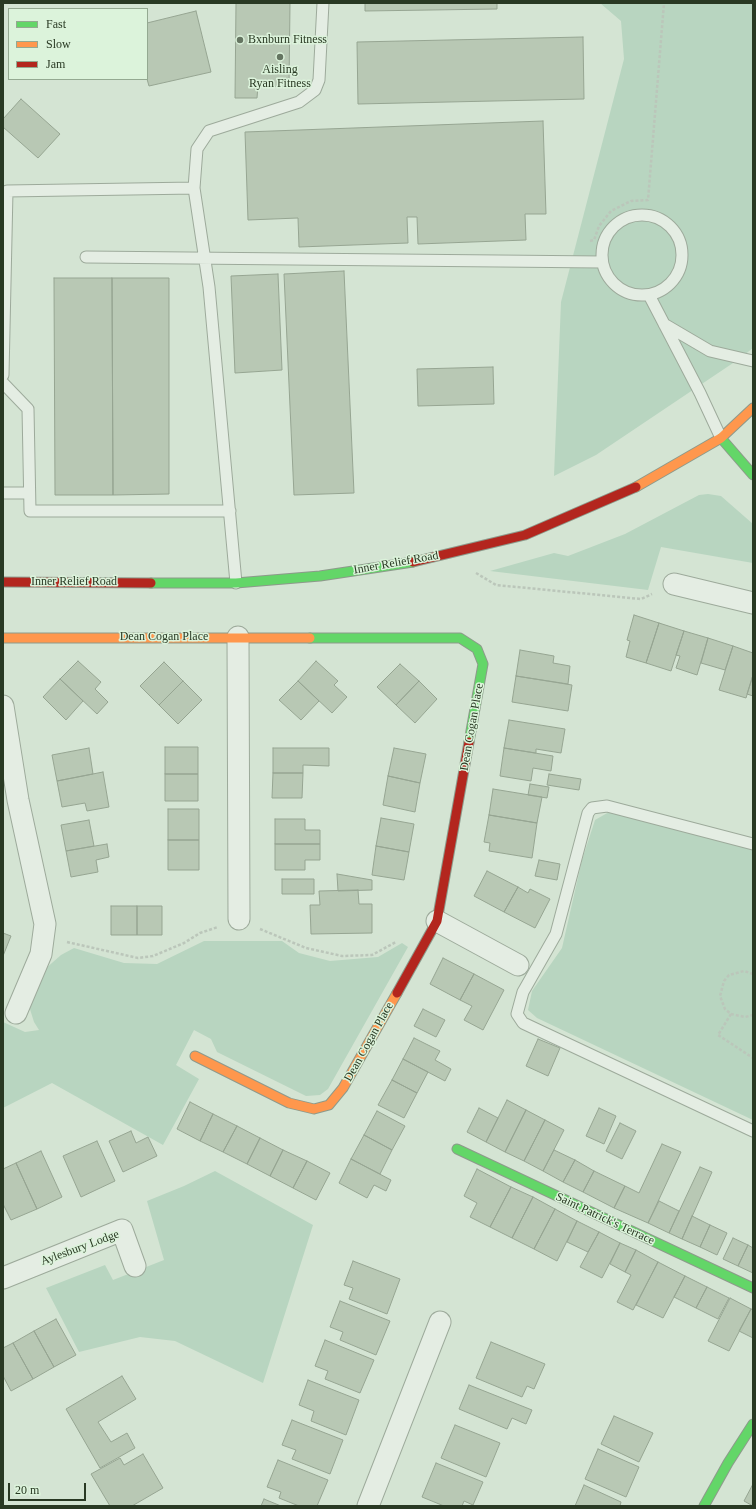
<!DOCTYPE html>
<html>
<head>
<meta charset="utf-8">
<style>
  body { margin:0 }
  #map { position:relative; width:756px; height:1509px; overflow:hidden; background:#d4e4d3; font-family:Georgia,serif }
  canvas { display:block }
  .frame { position:absolute; inset:0; border:4px solid #293923; pointer-events:none }
  .legend { position:absolute; left:8px; top:8px; width:140px; height:72px; box-sizing:border-box; background:#dcf3db; border:1px solid #94a991; margin:0; padding:5px 7px; list-style:none; font-size:12px; color:#293923 }
  .legend li { display:flex; align-items:center; gap:8px; height:20px }
  .legend b { width:20px; border:1px solid #94a991 }
  .scale { position:absolute; left:8px; top:1483px; width:78px; height:18px; box-sizing:border-box; border:2px solid #293923; border-top:0; padding-left:5px; font-size:12px; line-height:14px; white-space:nowrap; color:#293923; -webkit-text-stroke:3px #dcf3db; paint-order:stroke }
</style>
</head>
<body>
<div id="map">
<canvas width="756" height="1509"></canvas>
<div class="frame"></div>
<ul class="legend">
<li><b style="height:5px;background:#63d668"></b>Fast</li>
<li><b style="height:5px;background:#ff974d"></b>Slow</li>
<li><b style="height:5px;background:#b3261e"></b>Jam</li>
</ul>
<div class="scale">20 m</div>
</div>
<script>
const ctx = document.querySelector('canvas').getContext('2d');
ctx.lineJoin = 'round';
function fillPath(path, color) {
  ctx.fillStyle = color;
  ctx.fill(path, 'evenodd');
}
function toPath(rows) {
  const path = new Path2D();
  for (const r of rows) {
    if (r.length === 3) {
      path.moveTo(r[0] + r[2], r[1]);
      path.arc(r[0], r[1], r[2], 0, 2 * Math.PI);
      continue;
    }
    path.moveTo(r[0], r[1]);
    for (let i = 2; i < r.length; i += 2) path.lineTo(r[i], r[i + 1]);
  }
  return path;
}
function stroke(path, color, width, dash) {
  ctx.strokeStyle = color;
  ctx.lineWidth = width;
  ctx.lineCap = dash ? 'butt' : 'round';
  ctx.setLineDash(dash || []);
  ctx.stroke(path);
}
function label(font, color, halo, rows, align = 'center') {
  ctx.font = font + ' Georgia,serif';
  ctx.lineWidth = 3;
  ctx.setLineDash([]);
  ctx.textBaseline = 'middle';
  ctx.strokeStyle = halo;
  ctx.fillStyle = color;
  for (const [text, x, y, turn = 0] of rows) {
    ctx.save();
    ctx.translate(x, y);
    ctx.rotate((+turn || 0) * Math.PI / 180);
    ctx.textAlign = isNaN(turn) ? turn : align;
    if (halo) ctx.strokeText(text, 0, 0);
    ctx.fillText(text, 0, 0);
    ctx.restore();
  }
}
fillPath(toPath([
  [600,3,753,3,753,348,739,359,596,455,554,476,561,302,624,59,621,21],
  [708,494,721,496,753,524,753,563,661,547,648,590,490,571,554,553,568,556,625,534,699,495],
  [609,812,753,849,753,1120,537,1018,528,1010,532,991,562,948,582,860,595,820],
  [204,941,282,941,299,953,330,961,378,957,402,943,408,947,328,1089,320,1095,306,1096,217,1052,211,1039,194,1030,176,1065,199,1079,163,1145,52,1083,3,1108,3,1022,25,1032,39,1030,34,1022,29,1006,36,977,61,955,74,948,124,963,157,964],
  [215,1171,313,1225,263,1383,175,1341,140,1337,79,1352,46,1288,105,1265,113,1280,164,1260,147,1201,184,1186]
]), '#b8d5c0');
const building = toPath([
  [236,3,290,3,289,87,258,86,257,98,235,98,236,3],
  [365,3,497,3,497,9,365,11,365,3],
  [196,11,211,72,149,86,147,79,147,23,196,11],
  [583,37,584,99,358,104,357,42,583,37],
  [21,99,60,134,38,158,3,127,3,119,21,99],
  [543,121,546,214,525,214,526,240,418,244,417,217,407,217,408,243,299,247,298,218,248,220,245,132,543,121],
  [344,271,354,493,294,495,284,274,344,271],
  [278,274,282,370,235,373,231,276,278,274],
  [54,278,112,278,113,495,55,495,54,278],
  [112,278,169,278,169,494,113,495,112,278],
  [493,367,494,404,418,406,417,369,493,367],
  [634,615,659,623,646,663,626,657,630,641,627,640,634,615],
  [659,623,684,631,671,671,646,663,659,623],
  [684,631,708,638,697,675,676,668,680,656,676,655,684,631],
  [708,638,733,646,725,670,701,663,708,638],
  [733,646,753,653,753,675,746,698,719,690,733,646],
  [520,650,554,656,553,663,570,666,568,684,516,676,520,650],
  [78,661,101,682,95,689,108,702,97,714,60,679,78,661],
  [316,661,338,681,334,685,347,697,332,713,298,681,316,661],
  [164,662,183,681,159,705,140,686,164,662],
  [400,664,419,681,396,705,377,687,400,664],
  [753,675,753,696,747,694,753,675],
  [516,676,572,685,568,711,512,702,516,676],
  [60,679,83,701,66,720,43,697,60,679],
  [183,681,202,700,178,724,159,705,183,681],
  [298,681,319,701,301,720,279,700,298,681],
  [419,681,437,699,415,723,396,705,419,681],
  [509,720,565,729,561,753,536,749,536,753,504,748,509,720],
  [165,747,198,747,198,774,165,774,165,747],
  [89,748,93,774,57,781,52,755,89,748],
  [273,748,329,748,329,766,303,765,303,773,273,773,273,748],
  [394,748,426,754,420,783,388,776,394,748],
  [504,748,553,756,551,771,533,768,531,781,500,776,504,748],
  [103,772,109,807,87,811,85,803,62,807,57,781,103,772],
  [273,773,303,773,302,798,272,798,273,773],
  [165,774,198,774,198,801,165,801,165,774],
  [549,774,581,779,579,790,547,785,549,774],
  [388,776,420,783,415,812,383,805,388,776],
  [530,784,549,787,547,798,528,795,530,784],
  [493,789,542,797,537,823,489,815,493,789],
  [168,809,199,809,199,840,168,840,168,809],
  [489,815,537,823,532,858,489,851,490,843,484,842,489,815],
  [381,818,414,824,409,852,376,846,381,818],
  [275,819,305,819,305,830,320,830,320,844,275,844,275,819],
  [89,820,94,846,66,851,61,825,89,820],
  [168,840,199,840,199,870,168,870,168,840],
  [107,844,109,857,96,860,98,872,71,877,66,851,107,844],
  [275,844,320,844,320,860,305,860,305,870,275,870,275,844],
  [376,846,409,852,404,880,372,875,376,846],
  [539,860,560,864,557,880,535,876,539,860],
  [487,871,518,887,504,912,474,896,487,871],
  [337,874,372,880,372,890,338,891,337,874],
  [282,879,314,879,314,894,282,894,282,879],
  [518,887,528,893,530,889,550,899,535,928,504,912,518,887],
  [358,890,359,904,372,904,372,933,311,934,310,905,320,905,319,891,358,890],
  [111,906,137,906,137,935,111,935,111,906],
  [137,906,162,906,162,935,137,935,137,906],
  [3,933,11,936,3,956,3,933],
  [443,958,474,974,460,1000,430,984,443,958],
  [474,974,504,990,483,1030,464,1020,472,1006,460,1000,474,974],
  [423,1009,445,1020,436,1037,414,1026,423,1009],
  [414,1038,440,1051,435,1060,451,1069,445,1081,403,1059,414,1038],
  [538,1039,560,1048,548,1076,526,1066,538,1039],
  [403,1059,428,1072,417,1093,392,1080,403,1059],
  [392,1080,417,1093,404,1118,378,1105,392,1080],
  [507,1100,526,1110,505,1152,486,1142,507,1100],
  [190,1102,213,1114,200,1141,177,1129,190,1102],
  [479,1108,498,1118,486,1142,467,1132,479,1108],
  [599,1108,616,1116,604,1144,586,1136,599,1108],
  [526,1110,545,1120,524,1161,505,1152,526,1110],
  [377,1111,405,1126,392,1150,364,1135,377,1111],
  [213,1114,237,1126,223,1152,200,1141,213,1114],
  [545,1120,564,1130,543,1171,524,1161,545,1120],
  [620,1123,636,1131,622,1159,606,1151,620,1123],
  [237,1126,260,1138,247,1164,223,1152,237,1126],
  [131,1131,136,1143,148,1137,157,1156,123,1172,109,1141,131,1131],
  [364,1135,392,1150,380,1174,351,1159,364,1135],
  [260,1138,283,1150,270,1176,247,1164,260,1138],
  [97,1141,115,1181,81,1197,63,1156,97,1141],
  [662,1144,681,1152,648,1223,614,1208,625,1186,639,1193,662,1144],
  [283,1150,307,1161,293,1188,270,1176,283,1150],
  [554,1150,575,1160,563,1182,543,1171,554,1150],
  [41,1151,62,1197,37,1209,16,1163,41,1151],
  [351,1159,391,1180,386,1191,374,1185,367,1198,339,1183,351,1159],
  [575,1160,594,1171,583,1192,563,1182,575,1160],
  [307,1161,330,1173,316,1200,293,1188,307,1161],
  [16,1163,37,1209,11,1220,3,1204,3,1169,16,1163],
  [700,1167,712,1172,682,1239,669,1233,700,1167],
  [477,1169,511,1187,490,1227,470,1217,477,1203,464,1196,477,1169],
  [594,1171,625,1186,614,1208,583,1192,594,1171],
  [511,1187,533,1197,512,1238,490,1227,511,1187],
  [533,1197,555,1209,534,1249,512,1238,533,1197],
  [659,1201,679,1211,669,1233,648,1223,659,1201],
  [555,1209,577,1221,557,1261,534,1249,555,1209],
  [692,1216,710,1225,700,1247,682,1239,692,1216],
  [577,1221,599,1232,588,1252,567,1242,577,1221],
  [710,1225,727,1233,717,1255,700,1247,710,1225],
  [599,1232,620,1243,602,1278,580,1267,599,1232],
  [733,1238,748,1245,738,1266,723,1259,733,1238],
  [620,1243,636,1250,625,1272,610,1264,620,1243],
  [748,1245,753,1248,753,1273,738,1266,748,1245],
  [636,1250,658,1262,633,1310,617,1302,631,1275,625,1272,636,1250],
  [353,1261,400,1279,387,1314,349,1299,353,1288,344,1285,353,1261],
  [658,1262,685,1276,663,1318,636,1305,658,1262],
  [685,1276,707,1287,696,1308,674,1297,685,1276],
  [707,1287,729,1298,718,1319,696,1308,707,1287],
  [730,1298,751,1309,729,1351,708,1341,730,1298],
  [340,1301,390,1321,376,1355,340,1340,343,1332,330,1327,340,1301],
  [751,1309,753,1310,753,1338,739,1331,751,1309],
  [56,1319,76,1355,54,1367,34,1331,56,1319],
  [34,1331,54,1367,33,1379,13,1343,34,1331],
  [325,1340,374,1360,360,1393,325,1379,328,1371,315,1366,325,1340],
  [491,1342,545,1364,534,1389,527,1386,522,1397,476,1378,491,1342],
  [13,1343,33,1379,11,1391,3,1376,3,1348,13,1343],
  [122,1376,136,1399,98,1422,111,1442,127,1433,135,1448,100,1468,66,1409,122,1376],
  [308,1380,359,1400,346,1435,311,1421,314,1411,299,1405,308,1380],
  [469,1385,532,1410,526,1424,512,1418,507,1429,459,1409,469,1385],
  [614,1416,653,1433,639,1462,601,1444,614,1416],
  [292,1420,343,1440,330,1474,292,1459,296,1450,282,1445,292,1420],
  [455,1425,500,1443,486,1477,441,1458,455,1425],
  [598,1449,639,1467,626,1497,585,1479,598,1449],
  [143,1454,163,1488,132,1506,110,1506,91,1474,120,1458,124,1465,143,1454],
  [278,1460,328,1480,317,1506,299,1506,279,1498,281,1492,267,1487,278,1460],
  [436,1463,483,1482,473,1505,464,1501,462,1506,444,1506,422,1497,436,1463],
  [753,1484,753,1506,744,1501,753,1484],
  [584,1485,621,1502,620,1506,575,1506,584,1485],
  [264,1499,281,1506,261,1506,264,1499]
]);
fillPath(building, '#b8c8b4');
stroke(building, '#96a592', 1);
const lane = toPath([
  [642,255,40],
  [86,257,602,262],
  [649,295,700,393,721,438],
  [664,324,710,351,753,361],
  [3,375,7,191,194,188],
  [3,383,28,409,30,511,230,511],
  [3,493,29,493],
  [236,583,209,287,194,188,197,149,209,131,299,102,315,90,319,80,323,3],
  [753,844,607,806,592,808,588,813,556,934,523,992,517,1014,523,1023,753,1131]
]);
const street = toPath([
  [674,584,753,603],
  [238,637,239,919],
  [3,706,18,800,45,924,41,954,16,1013],
  [437,921,518,965],
  [3,1278,122,1230,135,1266],
  [368,1506,440,1322]
]);
const fast = toPath([
  [721,438,753,475],
  [151,583,236,583,320,576,413,562],
  [310,638,460,638,477,649,483,664,469,742],
  [457,1149,753,1288],
  [704,1506,728,1463,753,1424]
]);
const slow = toPath([
  [636,487,721,438,753,408],
  [3,638,310,638],
  [195,1056,289,1103,314,1109,329,1105,343,1088,397,993]
]);
const jam = toPath([
  [413,562,525,535,636,487],
  [3,582,151,583],
  [397,993,437,921,469,742]
]);
stroke(lane, '#9daa9b', 13);
stroke(street, '#9daa9b', 23);
stroke(fast, '#8d9a8b', 11);
stroke(slow, '#8d9a8b', 11);
stroke(jam, '#8d9a8b', 11);
stroke(toPath([
  [590,241,594,240,599,226,611,211,631,201,648,200,664,3],
  [476,573,496,585,641,599,652,594],
  [260,929,306,948,342,956,372,955,396,942],
  [67,942,138,958,153,956,184,943,200,933,218,927],
  [753,974,744,971,729,975,724,981,720,996,725,1009,731,1014,745,1017,753,1015],
  [731,1014,718,1035,753,1058]
]), '#bbc6ba', 2.5, [3, 2]);
stroke(lane, '#e4ede3', 11);
stroke(street, '#e4ede3', 21);
stroke(fast, '#63d668', 9);
stroke(slow, '#ff974d', 9);
stroke(jam, '#b3261e', 9);
for (const [x, y, r, color] of [
  [240,40,4,"#657561"],
  [280,57,4,"#657561"]
]) {
  const dot = new Path2D();
  dot.arc(x, y, r, 0, 2 * Math.PI);
  ctx.fillStyle = color;
  ctx.fill(dot);
  stroke(dot, '#dcf3db', 1.5);
}
label('12px', '#293923', '#dcf3db', [
  ["Bxnburn Fitness",248,40],
  ["Aisling",280,70,"center"],
  ["Ryan Fitness",280,84,"center"]
], 'left');
label('12px', '#293923', '#dcf3db', [
  ["Inner Relief Road",396,563,-10],
  ["Inner Relief Road",74,582],
  ["Dean Cogan Place",164,637],
  ["Dean Cogan Place",472,727,-80],
  ["Dean Cogan Place",369,1042,-61],
  ["Saint Patrick's Terrace",605,1219,25],
  ["Aylesbury Lodge",80,1248,-20]
]);
</script>
</body>
</html>
